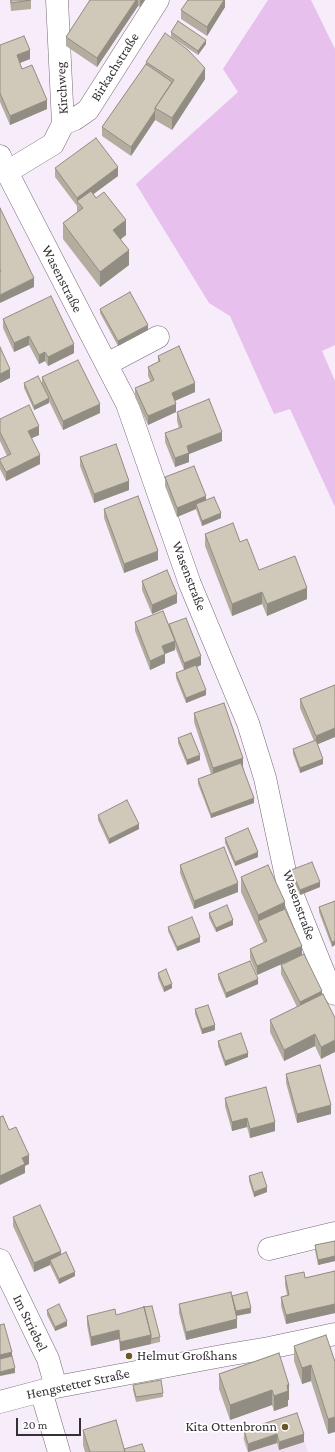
<!DOCTYPE html>
<html>
<head>
<meta charset="utf-8">
<style>
  body { margin:0 }
  #map { position:relative; width:335px; height:1452px; overflow:hidden; background:#f7ecf9; font-family:"Crimson Pro",serif }
  canvas { display:block }
  .scale { position:absolute; left:16px; top:1418px; width:65px; height:18px; box-sizing:border-box; border:2px solid #343035; border-top:0; padding-left:5px; font-size:12px; line-height:14px; white-space:nowrap; color:#343035; -webkit-text-stroke:3px #fff; paint-order:stroke }
</style>
</head>
<body>
<div id="map">
<canvas width="335" height="1452"></canvas>
<div class="scale">20 m</div>
</div>
<script>
const ctx = document.querySelector('canvas').getContext('2d');
ctx.lineJoin = 'round';
function fillPath(path, color) {
  ctx.fillStyle = color;
  ctx.fill(path, 'evenodd');
}
function toPath(rows) {
  const path = new Path2D();
  for (const r of rows) {
    path.moveTo(r[0], r[1]);
    for (let i = 2; i < r.length; i += 2) path.lineTo(r[i], r[i + 1]);
  }
  return path;
}
function stroke(path, color, width, dash) {
  ctx.strokeStyle = color;
  ctx.lineWidth = width;
  ctx.lineCap = dash ? 'butt' : 'round';
  ctx.setLineDash(dash || []);
  ctx.stroke(path);
}
function label(font, color, halo, rows, align = 'center') {
  ctx.font = font + ' "Crimson Pro",serif';
  ctx.lineWidth = 3.5;
  ctx.setLineDash([]);
  ctx.textBaseline = 'middle';
  ctx.strokeStyle = halo;
  ctx.fillStyle = color;
  for (const [text, x, y, turn = 0] of rows) {
    ctx.save();
    ctx.translate(x, y);
    ctx.rotate((+turn || 0) * Math.PI / 180);
    ctx.textAlign = isNaN(turn) ? turn : align;
    if (halo) ctx.strokeText(text, 0, 0);
    ctx.fillText(text, 0, 0);
    ctx.restore();
  }
}
fillPath(toPath([
  [297,1418,308,1452,247,1452,242,1437]
]), '#f0dff2');
fillPath(toPath([
  [268,0,311,0,335,49,335,345,322,351,335,381,335,507,290,409,274,414,230,316,209,303,136,184,238,92,223,69]
]), '#e7c0ee');
const minor = toPath([
  [63,124,75,119,88,110,158,0],
  [0,156,7,172,127,404,190,584,248,723,265,778,287,881,326,978,335,994],
  [7,172,53,144,63,124,57,0],
  [107,364,158,337],
  [269,1249,335,1233],
  [0,1260,48,1359,56,1387],
  [41,1391,59,1452],
  [0,1402,56,1387,227,1355,269,1348,335,1334]
]);
stroke(minor, '#746a75', 23);
stroke(minor, '#fff', 22);
fillPath(toPath([
  [10,0,31,0,31,9,11,11],
  [90,0,145,0,140,7,138,6,97,67,66,46,66,37],
  [225,0,225,7,207,36,181,19,181,10],
  [171,32,206,44,198,55,171,37],
  [0,45,30,59,20,63,22,69,47,109,10,125,0,102],
  [146,62,205,79,172,130,155,120,131,156,102,136,102,127,146,64],
  [55,168,118,176,93,194,126,235,121,239,129,265,100,287,63,239,63,223,77,212,77,206,55,177],
  [100,309,148,330,118,346,100,313],
  [3,319,74,353,48,366,45,361,39,364,29,345,14,352,3,328],
  [158,356,195,392,175,401,176,412,148,425,135,397,135,388,151,382,148,376,148,367,158,362],
  [42,377,100,413,63,430,49,401,49,403,34,410,24,388,24,383,42,383],
  [177,412,222,441,189,454,189,462,175,467,165,442,165,433,179,428,177,421],
  [0,419,39,435,31,438,40,464,6,481,0,469,0,459,7,456,0,441],
  [80,457,129,490,94,503,80,466],
  [165,477,206,500,221,518,202,526,196,509,177,517,165,486],
  [104,509,158,560,124,573,104,518],
  [205,534,240,542,259,570,307,599,267,616,262,604,232,616,205,546],
  [142,581,177,603,152,614,142,590],
  [135,622,169,627,169,624,201,665,197,667,206,695,186,703,176,678,176,673,184,670,175,647,175,650,165,654,165,663,150,670,135,631],
  [335,685,335,737,317,744,323,764,300,773,293,754,293,749,314,741,300,708,300,699],
  [194,713,243,767,254,803,211,818,198,784,198,779,211,774,194,722],
  [178,738,200,760,187,765,178,743],
  [98,815,139,829,109,844,98,820],
  [225,838,258,857,235,866,225,843],
  [180,865,238,892,194,909,180,873],
  [291,870,320,887,300,895,291,875],
  [241,877,285,909,302,954,322,991,321,1059,315,1046,284,1061,270,1032,270,1020,297,1007,281,974,281,965,284,963,257,975,250,958,250,949,264,943,241,892],
  [335,901,332,947,319,912,319,907],
  [209,913,233,925,216,932,209,918],
  [168,927,200,942,177,951,168,931],
  [158,973,172,988,164,992,158,978],
  [218,974,258,984,226,998,218,979],
  [195,1009,215,1030,202,1034,195,1014],
  [218,1041,248,1057,225,1066,218,1046],
  [286,1074,331,1114,297,1123,286,1083],
  [225,1098,275,1131,250,1138,247,1127,232,1131,225,1106],
  [249,1176,267,1192,254,1197,249,1181],
  [13,1217,61,1255,75,1276,59,1284,50,1265,34,1272,13,1226],
  [335,1241,335,1261,318,1265,315,1250,315,1245],
  [335,1271,335,1313,286,1324,281,1306,281,1297,287,1295,285,1285,285,1276,305,1278],
  [232,1296,251,1313,237,1316,237,1328,186,1340,179,1313,179,1304],
  [47,1310,67,1326,55,1331,47,1315],
  [116,1315,160,1337,160,1342,151,1344,120,1351,119,1339,91,1346,87,1325,87,1316],
  [294,1346,335,1362,328,1434,311,1381,302,1384,294,1361],
  [279,1353,289,1400,288,1400,288,1406,274,1411,272,1405,230,1420,219,1389,219,1374],
  [133,1385,163,1393,163,1397,136,1402,133,1390],
  [83,1430,124,1449,145,1452,85,1452,83,1445],
  [244,1430,304,1434,304,1442,279,1450,277,1443,248,1452,244,1439]
]), '#b3ada0');
fillPath(toPath([
  [136,0,138,0,138,6,97,67,97,58],
  [140,0,145,0,140,7],
  [224,0,225,0,225,7,207,36,207,27],
  [206,40,206,44,198,55,198,51],
  [30,50,30,59,17,64,17,55],
  [205,68,205,79,172,130,172,118],
  [47,100,47,109,10,125,10,116],
  [155,111,155,120,131,156,131,147],
  [118,167,118,176,80,204,77,201,77,206,77,198],
  [126,220,126,235,113,245,113,230],
  [129,250,129,265,100,287,100,272],
  [34,278,34,287,0,303,0,309,0,295],
  [148,325,148,330,118,346,118,341],
  [29,336,29,345,14,352,14,343],
  [74,344,74,353,48,366,48,357],
  [45,352,45,361,39,364,39,355],
  [10,369,10,378,0,383,0,374],
  [195,383,195,392,172,402,172,393],
  [49,398,49,403,34,410,34,406],
  [100,404,100,413,63,430,63,421],
  [176,404,176,412,148,425,148,416],
  [39,426,39,435,28,440,28,431],
  [222,432,222,441,189,454,189,462,175,467,175,458,187,446],
  [40,455,40,464,6,481,6,472],
  [129,481,129,490,94,503,94,494],
  [206,496,206,505,196,504,196,509,177,517,177,508],
  [221,513,221,518,202,526,202,521],
  [158,551,158,560,124,573,124,564],
  [307,588,307,599,267,616,267,604],
  [262,592,262,604,232,616,232,604],
  [177,594,177,603,152,614,152,605],
  [175,641,175,650,162,655,162,646],
  [165,654,165,663,150,670,150,661],
  [201,656,201,665,184,672,184,663],
  [206,690,206,695,186,703,186,698],
  [335,728,335,737,316,745,316,736],
  [200,755,200,760,187,765,187,760],
  [243,758,243,767,213,777,213,768],
  [323,759,323,764,300,773,300,768],
  [254,798,254,803,211,818,211,814],
  [139,824,139,829,109,844,109,839],
  [258,852,258,857,235,866,235,862],
  [320,882,320,887,300,895,300,890],
  [238,883,238,892,194,909,194,901],
  [285,902,285,917,258,921,258,915],
  [233,920,233,925,216,932,216,928],
  [200,937,200,942,177,951,177,947],
  [335,941,335,945,332,947,332,942],
  [302,946,302,955,257,975,257,966],
  [258,979,258,984,226,998,226,993],
  [172,984,172,988,164,992,164,987],
  [322,991,322,1000,300,1011,300,1002],
  [215,1025,215,1030,202,1034,202,1029],
  [315,1034,315,1046,284,1061,284,1050],
  [335,1040,335,1052,321,1059,321,1047],
  [248,1053,248,1057,225,1066,225,1061],
  [331,1105,331,1114,297,1123,297,1114],
  [247,1118,247,1127,232,1131,232,1122],
  [275,1122,275,1131,250,1138,250,1129],
  [29,1155,29,1164,25,1166,25,1173,0,1185,0,1176,22,1158],
  [267,1187,267,1192,254,1197,254,1192],
  [61,1251,61,1260,50,1260,50,1265,34,1272,34,1263],
  [335,1256,335,1261,318,1265,318,1260],
  [75,1272,75,1276,59,1284,59,1279],
  [335,1304,335,1313,286,1324,286,1315],
  [251,1308,251,1313,234,1316,234,1312],
  [237,1319,237,1328,186,1340,186,1332],
  [67,1321,67,1326,55,1331,55,1327],
  [119,1330,119,1339,91,1346,91,1337],
  [151,1335,151,1344,120,1351,120,1342],
  [12,1352,12,1361,0,1364,0,1355],
  [311,1365,311,1381,302,1384,302,1368],
  [15,1368,15,1373,0,1376,0,1372],
  [287,1385,289,1385,289,1400,288,1400,288,1406,274,1411,274,1396],
  [272,1390,272,1405,230,1420,230,1405],
  [335,1417,335,1432,328,1434,328,1419],
  [277,1434,277,1443,248,1452,248,1444],
  [304,1434,304,1442,279,1450,279,1442]
]), '#928d82');
const building = toPath([
  [11,0,31,0,11,3,11,0],
  [90,0,136,0,97,58,66,37,90,0],
  [188,0,224,0,207,27,181,10,188,0],
  [178,21,206,40,198,51,171,32,178,21],
  [165,33,188,50,205,68,172,118,155,108,174,80,146,62,165,33],
  [24,36,30,50,17,55,22,69,32,65,47,100,10,116,0,93,0,45,24,36],
  [146,64,172,82,155,108,155,111,131,147,102,127,146,64],
  [96,138,118,167,77,198,55,168,96,138],
  [91,191,96,198,104,192,126,220,113,230,129,250,100,272,63,223,83,208,77,201,91,191],
  [0,208,34,278,0,295,0,271,1,271,0,269,0,208],
  [130,292,148,325,118,341,100,309,130,292],
  [51,296,74,344,48,357,45,352,39,355,29,336,14,343,3,319,51,296],
  [179,346,195,383,172,393,176,404,148,416,135,388,154,380,148,367,160,361,158,356,179,346],
  [0,347,10,369,0,374,0,347],
  [78,360,100,404,63,421,42,377,78,360],
  [38,376,49,398,34,406,24,383,38,376],
  [209,399,222,432,187,446,189,453,175,458,165,433,182,427,177,412,209,399],
  [29,405,39,426,28,431,40,455,6,472,0,461,0,459,11,454,0,432,0,419,29,405],
  [116,444,129,481,94,494,80,457,116,444],
  [194,466,206,496,177,508,165,477,194,466],
  [138,496,158,551,124,564,104,509,138,496],
  [214,497,221,513,202,521,196,504,214,497],
  [233,523,240,542,247,539,259,570,295,556,307,588,267,604,262,592,232,604,205,534,233,523],
  [167,570,177,594,152,605,142,581,167,570],
  [163,611,175,641,162,646,165,654,150,661,135,622,163,611],
  [186,618,201,656,184,663,169,624,186,618],
  [196,665,206,690,186,698,176,673,196,665],
  [335,685,335,728,316,736,300,699,335,685],
  [224,703,243,758,213,768,194,713,224,703],
  [191,733,200,755,187,760,178,738,191,733],
  [316,740,323,759,300,768,293,749,316,740],
  [241,763,254,798,211,814,198,779,241,763],
  [127,800,139,824,109,839,98,815,127,800],
  [248,828,258,852,235,862,225,838,248,828],
  [224,847,238,883,194,901,180,865,224,847],
  [312,862,320,882,300,890,291,870,312,862],
  [268,865,285,902,258,915,241,877,268,865],
  [335,901,335,941,332,942,319,907,335,901],
  [227,905,233,920,216,928,209,913,227,905],
  [285,909,302,946,257,966,250,949,267,941,258,921,285,909],
  [192,917,200,937,177,947,168,927,192,917],
  [304,954,322,991,300,1002,281,965,304,954],
  [250,961,258,979,226,993,218,974,250,961],
  [166,969,172,984,164,987,158,973,166,969],
  [323,994,335,1018,335,1040,321,1047,315,1034,284,1050,270,1020,323,994],
  [208,1005,215,1025,202,1029,195,1009,208,1005],
  [241,1033,248,1053,225,1061,218,1041,241,1033],
  [320,1065,331,1105,297,1114,286,1074,320,1065],
  [266,1087,275,1122,250,1129,247,1118,232,1122,225,1098,266,1087],
  [3,1116,9,1130,16,1127,29,1155,22,1158,25,1164,0,1176,0,1117,3,1116],
  [262,1172,267,1187,254,1192,249,1176,262,1172],
  [40,1205,61,1251,34,1263,13,1217,40,1205],
  [335,1241,335,1256,318,1260,315,1245,335,1241],
  [66,1252,75,1272,59,1279,50,1260,66,1252],
  [335,1271,335,1304,286,1315,281,1297,289,1295,285,1276,304,1272,305,1278,335,1271],
  [231,1292,237,1319,186,1332,179,1304,231,1292],
  [247,1292,251,1308,236,1311,232,1296,247,1292],
  [59,1304,67,1321,55,1327,47,1310,59,1304],
  [152,1306,160,1337,151,1339,151,1335,144,1307,143,1307,152,1306],
  [144,1307,151,1335,120,1342,119,1330,91,1337,87,1316,115,1309,116,1315,144,1307],
  [4,1324,12,1352,0,1355,0,1325,4,1324],
  [326,1335,335,1362,335,1417,328,1419,311,1365,302,1368,294,1346,326,1335],
  [279,1353,289,1385,287,1385,288,1391,274,1396,272,1390,230,1405,219,1374,279,1353],
  [12,1356,15,1368,0,1372,0,1359,12,1356],
  [161,1380,163,1393,136,1397,133,1385,161,1380],
  [297,1413,304,1434,279,1442,277,1434,248,1444,244,1430,297,1413],
  [116,1420,125,1452,90,1452,83,1430,116,1420],
  [142,1444,145,1452,125,1452,124,1449,142,1444]
]);
fillPath(building, '#d0c9ba');
stroke(building, '#928d82', 1);
for (const [x, y, r, color] of [
  [129,1356,4,"#6c5726"],
  [285,1427,4,"#6c5726"]
]) {
  const dot = new Path2D();
  dot.arc(x, y, r, 0, 2 * Math.PI);
  ctx.fillStyle = color;
  ctx.fill(dot);
  stroke(dot, '#fff', 1.5);
}
label('14px', '#343035', '#fff', [
  ["Birkachstraße",115,67,-58],
  ["Kirchweg",62,88,-93],
  ["Wasenstraße",62,279,63],
  ["Wasenstraße",189,576,69],
  ["Wasenstraße",299,905,70],
  ["Im Striebel",30,1323,64],
  ["Hengstetter Straße",78,1384,-12]
]);
label('14px', '#343035', '#fff', [
  ["Helmut Großhans",137,1356],
  ["Kita Ottenbronn",277,1427,"right"]
], 'left');
</script>
</body>
</html>
